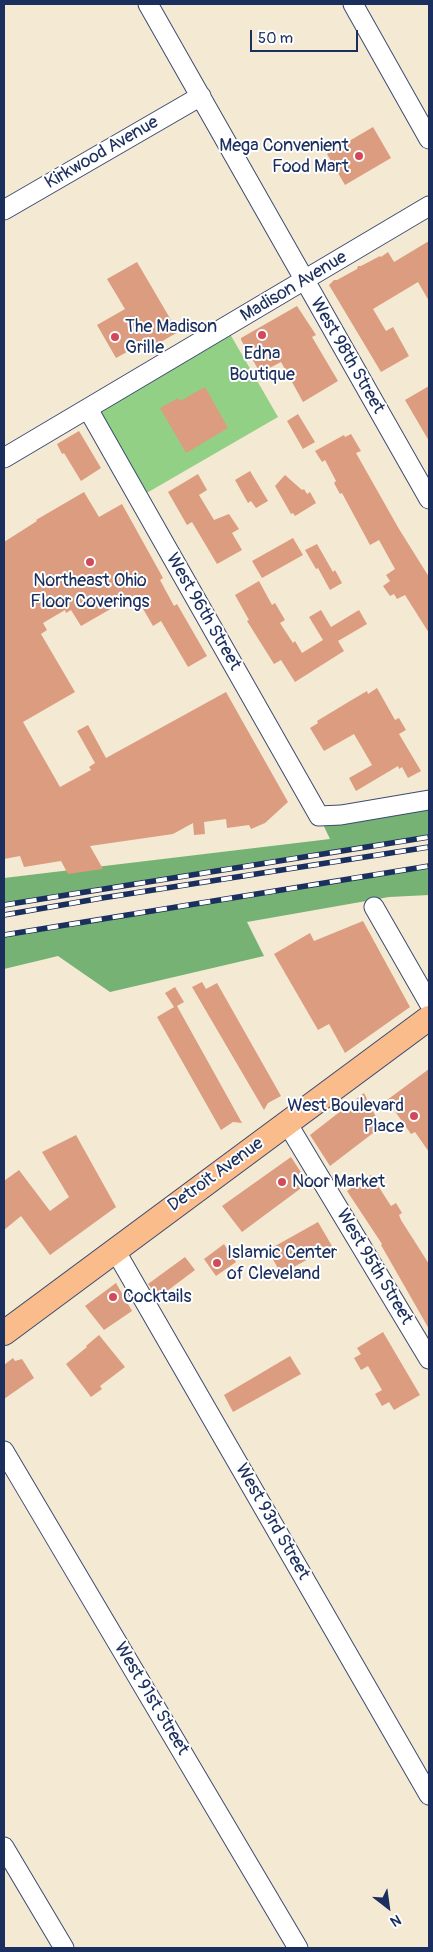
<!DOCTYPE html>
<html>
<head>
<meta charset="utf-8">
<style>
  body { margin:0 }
  #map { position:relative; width:433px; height:1952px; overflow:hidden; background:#f4e9d3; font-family:Pangolin,sans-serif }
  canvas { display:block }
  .frame { position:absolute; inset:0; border:5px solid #1b2f5e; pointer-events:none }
  .north { position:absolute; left:363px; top:1882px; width:50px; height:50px; -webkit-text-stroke:4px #fff; paint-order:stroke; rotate:150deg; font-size:14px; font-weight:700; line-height:20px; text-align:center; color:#1b2f5e }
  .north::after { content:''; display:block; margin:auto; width:18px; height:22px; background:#1b2f5e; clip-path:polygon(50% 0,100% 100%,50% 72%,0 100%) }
  .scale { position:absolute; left:250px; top:30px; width:108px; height:22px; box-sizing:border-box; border:2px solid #1b2f5e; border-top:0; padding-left:6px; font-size:15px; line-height:18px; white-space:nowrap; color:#1b2f5e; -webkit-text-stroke:4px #fff; paint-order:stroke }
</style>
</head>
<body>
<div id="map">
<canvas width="433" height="1952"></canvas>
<div class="frame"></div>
<div class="north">N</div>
<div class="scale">50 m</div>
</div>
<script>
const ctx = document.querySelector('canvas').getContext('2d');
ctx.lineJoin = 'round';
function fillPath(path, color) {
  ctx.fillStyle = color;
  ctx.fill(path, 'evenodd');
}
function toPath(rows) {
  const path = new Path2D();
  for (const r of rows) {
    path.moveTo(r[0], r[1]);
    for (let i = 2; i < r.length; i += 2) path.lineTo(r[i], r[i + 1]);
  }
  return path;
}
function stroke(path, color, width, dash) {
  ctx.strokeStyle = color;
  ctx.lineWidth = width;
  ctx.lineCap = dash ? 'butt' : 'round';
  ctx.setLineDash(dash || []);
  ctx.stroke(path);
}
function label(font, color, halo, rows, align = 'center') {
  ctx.font = font + ' Pangolin,sans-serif';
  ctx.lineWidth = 4;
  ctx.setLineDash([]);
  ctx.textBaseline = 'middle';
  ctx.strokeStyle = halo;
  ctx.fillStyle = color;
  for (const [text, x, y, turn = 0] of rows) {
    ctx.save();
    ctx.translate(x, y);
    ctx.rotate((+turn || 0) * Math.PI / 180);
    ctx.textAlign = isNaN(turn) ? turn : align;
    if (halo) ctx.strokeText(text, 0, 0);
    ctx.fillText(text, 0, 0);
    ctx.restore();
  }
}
fillPath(toPath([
  [226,327,278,417,138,498,88,409]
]), '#92d086');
fillPath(toPath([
  [429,800,429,837,4,905,4,878,330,839,319,816],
  [429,866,429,895,389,897,247,922,264,956,110,992,58,956,4,969,4,935]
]), '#75b273');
fillPath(toPath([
  [373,127,391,158,345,185,327,154],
  [429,241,429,301,418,282,373,309,386,331,393,327,409,356,381,372,329,285,334,280,337,280,357,269,358,266,361,266,380,256,381,257,388,252,394,262],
  [137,262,178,332,149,349,145,342,116,358,97,325,125,309,107,279],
  [297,306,316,335,312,337,338,381,303,402,281,362,262,372,260,368,258,369,241,340,241,338],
  [429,386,429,441,405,400],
  [205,387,228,428,186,453,160,408,178,398,180,401],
  [298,414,315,442,303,449,287,421],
  [79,431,101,468,81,481,64,453,62,454,57,444],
  [351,434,361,451,356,453,399,529,429,577,429,633,405,595,397,599,394,594,390,596,383,586,390,581,386,575,395,569,379,540,370,545,342,493,340,494,334,483,336,481,325,460,322,462,315,451,344,435,345,437],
  [250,471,268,501,256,508,251,501,248,503,235,480],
  [198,474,207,490,199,495,214,520,229,514,239,529,232,533,242,550,217,564,192,522,187,525,168,492],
  [285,475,302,490,304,489,307,494,310,492,316,503,295,516,293,513,291,514,275,486],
  [84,492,99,517,122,504,163,578,160,580,174,606,177,604,207,656,188,667,161,621,153,626,135,595,81,626,71,610,66,613,65,610,43,623,47,630,41,634,75,692,23,722,60,787,91,770,89,767,95,763,77,731,88,725,106,758,226,692,288,802,265,823,251,829,249,825,227,828,226,819,204,822,205,834,194,835,193,823,173,834,90,846,103,869,68,874,61,861,24,867,20,856,4,859,4,542,37,521,36,520],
  [293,538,303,555,262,578,252,561],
  [317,544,333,572,335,570,342,583,330,590,318,568,316,569,305,550],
  [259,581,272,605,275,603,285,620,280,623,293,643,295,641,302,653,323,640,309,617,321,610,331,627,359,610,367,624,338,641,344,651,295,682,281,660,274,664,247,621,249,620,235,595],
  [377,688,395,720,399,718,406,730,399,734,421,771,408,778,402,767,399,769,398,766,356,791,349,778,372,765,354,734,324,751,310,728,318,723,317,721,350,701,367,691,368,694],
  [363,921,410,1007,345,1053,329,1024,318,1030,274,954,310,933,314,941],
  [202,982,206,989,217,983,281,1096,268,1103,264,1110,192,987],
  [175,987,184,1002,177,1006,242,1123,233,1122,221,1130,157,1017,174,1007,165,993],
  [429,1069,429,1152,415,1132,411,1134,387,1100],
  [364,1093,381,1127,330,1166,310,1135],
  [76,1135,116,1207,50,1255,21,1216,4,1230,4,1181,19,1170,50,1211,69,1197,42,1152],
  [291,1157,308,1183,242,1232,222,1206],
  [371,1175,391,1206,396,1203,402,1213,399,1215,401,1220,429,1264,429,1329,381,1245,382,1244,347,1191],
  [318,1222,332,1246,281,1274,268,1250],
  [224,1244,236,1262,216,1276,204,1259],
  [185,1257,195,1270,159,1297,148,1284],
  [116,1283,132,1311,104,1330,85,1306],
  [383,1332,420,1395,394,1410,389,1402,382,1406,375,1394,382,1390,368,1366,361,1370,354,1358,361,1354,357,1348],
  [99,1335,125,1367,100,1386,102,1389,91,1397,66,1364,87,1347,86,1346],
  [290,1356,301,1374,233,1412,224,1395],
  [13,1358,15,1361,22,1359,34,1378,4,1399,4,1365]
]), '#dc9c7f');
const minor = toPath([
  [148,4,429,499],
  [353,4,429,139],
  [4,210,201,96],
  [88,409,319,816,341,815,429,800],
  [4,458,429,206],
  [374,907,429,1003],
  [287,1123,429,1359],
  [115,1250,429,1795],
  [4,1451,298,1948],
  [4,1847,64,1948]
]);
const major = toPath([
  [4,1333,429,1018]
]);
stroke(minor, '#3c4b70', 21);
stroke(major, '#3c4b70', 26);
stroke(minor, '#fff', 19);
stroke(major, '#fabc8b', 24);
const rail = toPath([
  [4,905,429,837],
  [4,915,102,898,429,847],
  [4,935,429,866]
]);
stroke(rail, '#1b2f5e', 5.5);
stroke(rail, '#fff', 4, [11]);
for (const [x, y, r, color] of [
  [359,156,5,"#d1495b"],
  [262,335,5,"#d1495b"],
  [115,337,5,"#d1495b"],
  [90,562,5,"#d1495b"],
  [414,1116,5,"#d1495b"],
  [282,1182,5,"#d1495b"],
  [217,1263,5,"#d1495b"],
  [113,1297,5,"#d1495b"]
]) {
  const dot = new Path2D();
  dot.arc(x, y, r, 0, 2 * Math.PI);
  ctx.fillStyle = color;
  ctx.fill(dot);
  stroke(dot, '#fff', 2);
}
label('18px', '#1b2f5e', '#fff', [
  ["Mega Convenient",349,146,"right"],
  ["Food Mart",349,167,"right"],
  ["The Madison",125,327],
  ["Grille",125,348],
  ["Edna",262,354,"center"],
  ["Boutique",262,375,"center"],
  ["Northeast Ohio",90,581,"center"],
  ["Floor Coverings",90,602,"center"],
  ["West Boulevard",404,1106,"right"],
  ["Place",404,1127,"right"],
  ["Noor Market",292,1182],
  ["Islamic Center",227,1253],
  ["of Cleveland",227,1274],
  ["Cocktails",123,1297]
], 'left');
label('18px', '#1b2f5e', '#fff', [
  ["Kirkwood Avenue",102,153,-30],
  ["Madison Avenue",294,287,-31],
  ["West 98th Street",347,356,60],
  ["West 96th Street",203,612,60],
  ["Detroit Avenue",216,1175,-36],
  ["West 95th Street",374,1267,59],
  ["West 93rd Street",272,1522,60],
  ["West 91st Street",151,1699,59]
]);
</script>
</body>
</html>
